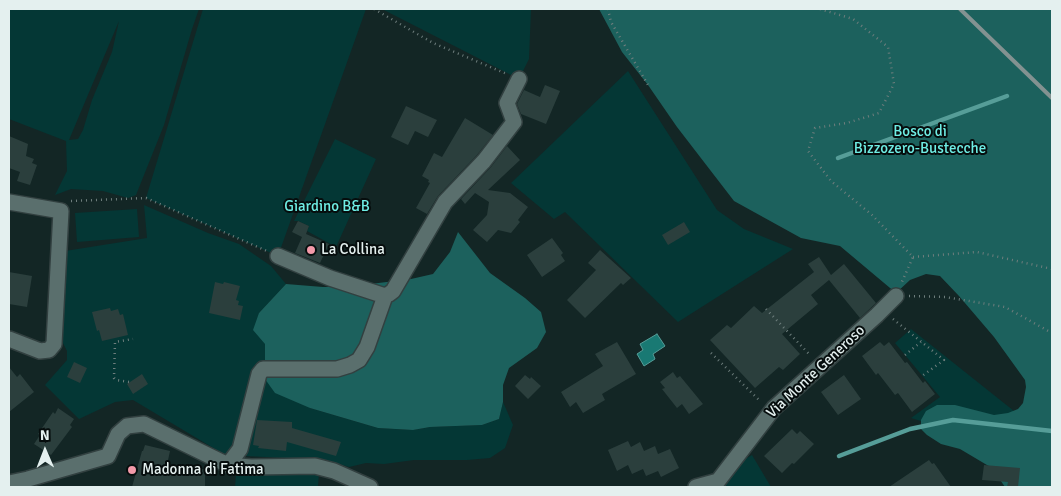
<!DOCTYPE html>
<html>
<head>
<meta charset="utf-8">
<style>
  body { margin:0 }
  #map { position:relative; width:1061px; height:496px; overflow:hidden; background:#132625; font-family:Signika,sans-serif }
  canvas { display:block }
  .frame { position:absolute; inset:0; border:10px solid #e4f0ef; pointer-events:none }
  .north { position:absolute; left:20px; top:426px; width:50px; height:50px; -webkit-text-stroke:4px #060d0d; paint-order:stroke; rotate:359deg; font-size:14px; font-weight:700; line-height:20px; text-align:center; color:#e4f0ef }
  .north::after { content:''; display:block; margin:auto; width:18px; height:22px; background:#e4f0ef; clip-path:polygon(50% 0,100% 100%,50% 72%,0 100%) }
</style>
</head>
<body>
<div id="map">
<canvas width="1061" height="496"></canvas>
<div class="frame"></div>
<div class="north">N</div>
</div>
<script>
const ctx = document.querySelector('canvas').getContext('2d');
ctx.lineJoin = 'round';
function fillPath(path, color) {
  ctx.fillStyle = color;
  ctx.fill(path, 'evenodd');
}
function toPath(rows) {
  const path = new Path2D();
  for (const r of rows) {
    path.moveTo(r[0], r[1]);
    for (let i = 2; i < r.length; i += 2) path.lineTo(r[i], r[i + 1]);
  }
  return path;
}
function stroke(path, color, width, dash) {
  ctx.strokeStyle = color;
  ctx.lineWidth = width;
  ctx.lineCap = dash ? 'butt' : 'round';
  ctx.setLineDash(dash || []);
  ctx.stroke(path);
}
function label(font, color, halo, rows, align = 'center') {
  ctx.font = font + ' Signika,sans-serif';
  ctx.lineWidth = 4;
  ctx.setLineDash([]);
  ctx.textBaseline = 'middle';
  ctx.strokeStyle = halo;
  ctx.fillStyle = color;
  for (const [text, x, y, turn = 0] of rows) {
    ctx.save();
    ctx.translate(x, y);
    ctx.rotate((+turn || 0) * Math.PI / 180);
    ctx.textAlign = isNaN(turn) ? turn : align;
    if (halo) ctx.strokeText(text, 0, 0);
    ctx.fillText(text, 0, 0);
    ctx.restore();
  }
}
fillPath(toPath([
  [9,9,199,9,192,29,164,125,136,195,128,198,103,191,71,189,55,195,67,171,66,141,9,119],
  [119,21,112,52,92,100,83,130,78,139,69,140],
  [203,9,366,9,278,256,146,198],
  [382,9,531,9,529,59,519,79],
  [628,71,717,210,744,229,793,249,678,322,565,212,554,219,511,183],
  [335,139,376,159,336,247,307,231,309,226,298,221,294,221],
  [144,205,208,233,239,244,271,266,286,284,259,313,265,344,310,408,378,428,413,430,430,427,482,425,499,419,503,402,513,425,505,448,490,458,467,460,414,460,384,464,366,463,349,467,326,460,225,455,133,400,115,402,79,419,45,385,67,360,67,351,60,337,65,251,147,238],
  [137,209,139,237,77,242,75,213],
  [911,329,1019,415,950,430,911,418,940,397,895,343],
  [752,455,771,487,715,487,740,462],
  [319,472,318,487,235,487,236,475]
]), '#043735');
fillPath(toPath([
  [599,9,1052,9,1052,487,1005,487,992,468,960,449,941,444,927,435,921,429,921,420,926,411,937,405,955,405,994,415,1008,413,1018,409,1023,403,1026,387,1025,380,994,337,959,296,940,276,926,274,910,280,896,293,840,246,801,238,734,201,677,127,648,85,622,52],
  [458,232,490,273,525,298,541,312,546,332,537,348,509,368,503,385,503,402,499,419,482,425,430,427,413,430,378,428,310,408,275,393,265,379,265,344,253,330,259,313,286,284,323,287,346,287,411,279,433,274,450,252]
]), '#1c615d');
const water = toPath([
  [657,334,665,346,653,354,655,359,644,366,637,354,643,350,640,344,657,334]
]);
fillPath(water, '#197973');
stroke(water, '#569d98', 1);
stroke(toPath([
  [838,158,1007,96],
  [839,456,910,429,953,420,1052,431]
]), '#569d98', 4.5);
fillPath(toPath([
  [545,85,560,91,546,124,521,114,517,104,524,90,540,97],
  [406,106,437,120,428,137,415,131,408,145,391,137],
  [465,118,493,135,477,155,438,196,427,214,416,208,430,183,428,182,429,180,422,176,434,153,442,157],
  [9,136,28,144,26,156,34,159,32,163,37,165,30,185,17,181,20,172,9,168],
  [507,146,520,160,488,190,510,193,528,207,518,220,520,222,511,233,498,230,487,242,473,230,487,215,489,202,475,193,465,204,461,199,491,167],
  [298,221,309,226,306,234,329,244,320,263,295,253,302,237,292,232],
  [684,222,690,232,668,245,662,235],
  [552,238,563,253,561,255,565,261,542,277,527,255],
  [600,250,631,278,623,285,621,283,585,318,567,300,596,270,588,263],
  [819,257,831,275,844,264,876,303,860,318,829,280,811,295,818,304,782,334,800,354,783,370,779,367,755,388,710,340,727,325,731,328,754,306,762,313,814,272,808,264],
  [9,272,32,276,27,307,9,304],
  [215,282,223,284,224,282,240,286,236,300,239,301,238,305,243,306,240,320,209,313],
  [110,308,111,311,118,309,120,315,123,314,128,335,102,341,99,330,97,331,92,312],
  [617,342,636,374,602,394,605,400,583,413,576,402,570,407,561,392,603,366,595,354],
  [880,342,884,346,889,342,905,363,907,362,923,383,925,381,935,394,912,412,898,393,895,395,878,373,876,375,862,356],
  [74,362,87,368,80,383,67,377],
  [9,367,17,377,20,374,34,392,9,412],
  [673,372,677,378,680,376,703,404,689,414,682,404,677,408,662,389,665,388,660,382],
  [142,374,148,384,133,394,127,384],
  [525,375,530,379,531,377,541,386,528,399,515,386],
  [844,375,861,399,838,415,821,392],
  [58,408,74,419,70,425,72,427,51,455,34,444,40,435,38,434,53,412,55,414],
  [257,420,292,422,292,428,341,442,336,456,287,442,286,451,258,448,259,446,253,445],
  [792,429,797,434,800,431,814,444,794,464,792,463,782,473,764,456],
  [628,441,631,447,640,442,644,451,655,446,658,454,670,449,679,468,661,477,658,471,646,476,643,469,632,474,628,465,617,471,608,450],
  [145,445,170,451,167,465,182,469,205,469,205,487,132,487,142,451,143,451],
  [929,460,932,464,934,463,951,487,889,487],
  [984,465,1020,468,1018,487,1007,487,1008,482,982,480]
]), '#2b3f3d');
const minor = toPath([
  [9,202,61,211,54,344,49,350,40,351,9,339],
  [278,256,330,278,385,296,389,294,393,291,445,202,484,161,514,122,507,103,519,79],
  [228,465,240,449,259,374,263,369,337,369,350,365,359,360,367,347,385,296],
  [9,483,28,479,108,456,118,434,127,426,144,424,228,465,251,467,315,466,334,471,370,487],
  [696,487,718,481,774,408,877,315,896,296]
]);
stroke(minor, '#324040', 18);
stroke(toPath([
  [374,9,433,43,507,74],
  [608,9,611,22,648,85],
  [820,9,853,19,888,47,894,84,879,113,847,123,815,128,808,151,831,181,872,215,913,257,901,284],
  [71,201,146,198,267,251],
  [913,257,977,252,1052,269],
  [909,296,945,297,1005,307,1052,333],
  [766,309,810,355],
  [893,319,944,360,922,376],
  [711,353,761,402],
  [905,355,921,342],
  [129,382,116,380,114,378,115,342,133,339]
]), '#6e7e7d', 2.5, [1, 4]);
stroke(minor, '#5a6f6d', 15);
stroke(toPath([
  [960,9,1052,98]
]), '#839291', 4);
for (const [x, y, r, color] of [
  [311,250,5,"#f39aa9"],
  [132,470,5,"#f39aa9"]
]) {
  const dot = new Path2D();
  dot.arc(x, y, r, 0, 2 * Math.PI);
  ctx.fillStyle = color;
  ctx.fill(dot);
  stroke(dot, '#060d0d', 2);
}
label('15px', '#6feee5', '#060d0d', [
  ["Bosco di",920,132],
  ["Bizzozero-Bustecche",920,149],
  ["Giardino B&B",327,207]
]);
label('15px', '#e4f0ef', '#060d0d', [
  ["La Collina",321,250],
  ["Madonna di Fatima",142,470]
], 'left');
label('15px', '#e4f0ef', '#060d0d', [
  ["Via Monte Generoso",816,372,-43]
]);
</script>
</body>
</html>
